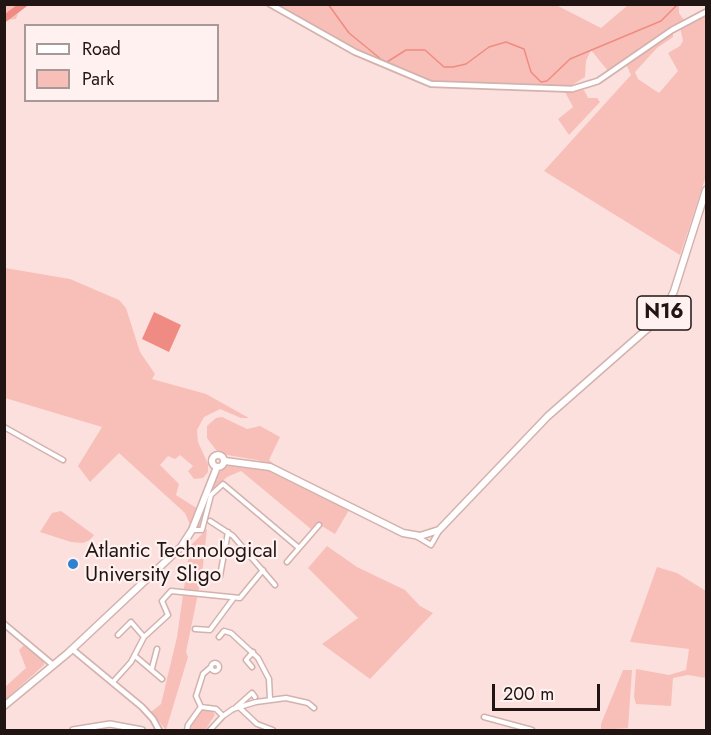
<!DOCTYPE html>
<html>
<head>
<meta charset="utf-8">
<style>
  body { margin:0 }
  #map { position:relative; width:711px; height:735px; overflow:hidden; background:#fce0dd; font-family:Jost,sans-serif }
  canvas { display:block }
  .frame { position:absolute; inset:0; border:6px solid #201513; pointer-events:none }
  .legend { position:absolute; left:24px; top:24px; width:195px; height:78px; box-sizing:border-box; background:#fff1ef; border:2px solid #a69997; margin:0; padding:8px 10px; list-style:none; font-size:18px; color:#201513 }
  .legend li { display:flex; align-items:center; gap:12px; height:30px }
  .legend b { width:30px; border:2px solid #a69997 }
  .scale { position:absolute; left:492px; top:684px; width:108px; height:27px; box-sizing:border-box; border:3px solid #201513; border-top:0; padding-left:8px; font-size:18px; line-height:21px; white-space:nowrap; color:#201513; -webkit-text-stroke:4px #fff1ef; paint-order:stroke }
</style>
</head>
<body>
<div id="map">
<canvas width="711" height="735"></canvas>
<div class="frame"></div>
<ul class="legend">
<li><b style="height:8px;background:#fff"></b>Road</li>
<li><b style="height:16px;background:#f8bfb9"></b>Park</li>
</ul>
<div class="scale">200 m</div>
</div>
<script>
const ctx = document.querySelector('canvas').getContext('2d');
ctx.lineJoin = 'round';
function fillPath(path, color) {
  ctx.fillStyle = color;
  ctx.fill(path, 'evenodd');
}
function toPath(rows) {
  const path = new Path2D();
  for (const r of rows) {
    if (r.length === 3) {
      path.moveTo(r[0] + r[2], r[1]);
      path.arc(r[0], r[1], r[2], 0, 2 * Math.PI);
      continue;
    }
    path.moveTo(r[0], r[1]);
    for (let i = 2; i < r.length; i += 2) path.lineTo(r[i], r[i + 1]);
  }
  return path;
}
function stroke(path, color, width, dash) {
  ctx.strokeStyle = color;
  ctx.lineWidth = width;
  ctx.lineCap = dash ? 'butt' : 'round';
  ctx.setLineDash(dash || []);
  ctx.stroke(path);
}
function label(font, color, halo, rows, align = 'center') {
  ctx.font = font + ' Jost,sans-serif';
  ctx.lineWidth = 4.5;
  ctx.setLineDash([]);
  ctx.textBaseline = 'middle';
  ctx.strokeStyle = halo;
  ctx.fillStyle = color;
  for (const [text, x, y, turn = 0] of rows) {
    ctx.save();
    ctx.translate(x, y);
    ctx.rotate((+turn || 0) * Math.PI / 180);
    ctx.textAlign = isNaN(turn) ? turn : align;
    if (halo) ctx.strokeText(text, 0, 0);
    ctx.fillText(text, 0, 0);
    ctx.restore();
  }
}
fillPath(toPath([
  [684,4,679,6,679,13,684,20,608,71,591,50,586,61,585,77,569,87,431,83,355,50,274,5,556,5,601,28,628,5],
  [28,5,18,13,16,19,6,20,5,24,5,6],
  [706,14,706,176,680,255,544,171,631,75,626,64,673,31,673,37,657,48,635,72,638,79,659,93,678,71,668,53,680,46,683,41,680,27],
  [584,90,588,98,597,98,600,102,569,135,558,119,573,107,565,92],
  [5,268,70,279,119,300,126,308,140,352,155,374,152,379,206,394,249,418,241,418,220,409,204,417,197,430,198,442,208,464,208,472,203,478,194,479,188,471,193,466,180,455,175,459,168,456,160,465,179,484,176,495,198,509,191,527,185,513,119,453,90,482,78,466,102,427,5,398],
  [222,417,247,429,260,426,280,437,269,460,280,469,257,460,227,455,216,450,207,438,207,426,216,418],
  [234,464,263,468,309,488,349,510,335,534,317,523,311,529,241,471,227,477,211,492,202,524,198,529,196,527,205,502,219,473,225,467],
  [61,511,94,535,90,540,83,543,71,542,40,532,52,513],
  [207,529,202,574,186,652,188,657,166,730,151,712,161,704,177,637,190,546],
  [327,546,357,567,405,590,420,606,433,613,370,679,322,644,358,618,308,568],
  [657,567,677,573,706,591,706,678,688,675,673,678,671,706,636,704,634,697,636,669,669,675,686,670,689,649,630,642],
  [25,644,44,661,44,665,5,700,5,687,26,668,19,650],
  [623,670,632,670,628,728,601,730,601,724],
  [206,709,212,710,215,715,205,730,190,730,189,726,201,710]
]), '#f8bfb9');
fillPath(toPath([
  [154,312,181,325,169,352,142,339]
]), '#ef8b82');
stroke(toPath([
  [328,4,349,33,382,60,387,62,406,50,425,50,444,67,453,67,466,64,489,47,506,42,524,49,531,72,541,82,547,81,570,59,661,21,678,4]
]), '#ef8b82', 1.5);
stroke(toPath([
  [4,19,24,4]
]), '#ef8b82', 7);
const minor = toPath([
  [4,427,63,460],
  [210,521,233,536,275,585],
  [192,530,202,530,211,495,223,484,299,548],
  [416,536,431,545,439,531],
  [287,562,319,525],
  [220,576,228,532],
  [195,629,210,630,233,599],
  [118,635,131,622,144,637],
  [219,637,224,631,231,633,258,658,269,679,270,699],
  [135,656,162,679],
  [215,667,4],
  [252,667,246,660,253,652],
  [152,668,157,649],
  [113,682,131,662,144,637,168,615,162,601,171,591,240,598,263,570],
  [201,707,196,696,203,674,211,667],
  [240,708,257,724,273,730],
  [234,709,252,693,255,697],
  [484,717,532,730],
  [187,730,188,725,201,707,216,709,223,716],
  [210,730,223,716,233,709,256,702,286,698,308,703,314,708]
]);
const tertiary = toPath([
  [270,4,355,52,431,84,572,89,598,81,672,30,706,12],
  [4,624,53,665],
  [72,649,142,707,153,719,159,730]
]);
const secondary = toPath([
  [73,730,110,724,142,730]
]);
const trunk = toPath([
  [218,461,6],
  [225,461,270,467,403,533,420,536,439,530,548,416,663,315,674,291,706,190],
  [4,706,68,653,181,547,192,530,217,467]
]);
stroke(minor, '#d3b2ae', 7);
stroke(tertiary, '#d3b2ae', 8);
stroke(secondary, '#d3b2ae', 8);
stroke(trunk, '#d3b2ae', 9);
stroke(minor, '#fff', 4);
stroke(tertiary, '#fff', 4.5);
stroke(secondary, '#fff', 5);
stroke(trunk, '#fff', 6);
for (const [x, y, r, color] of [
  [73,564,6,"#3081d0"]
]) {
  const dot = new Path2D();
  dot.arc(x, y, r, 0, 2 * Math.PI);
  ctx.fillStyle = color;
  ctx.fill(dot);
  stroke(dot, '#fff1ef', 2);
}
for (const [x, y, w] of [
  [664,313,54]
]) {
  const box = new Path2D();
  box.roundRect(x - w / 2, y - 17, w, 34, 4.5);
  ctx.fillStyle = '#fff1ef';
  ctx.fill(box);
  stroke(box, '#201513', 1.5);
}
label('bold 20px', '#201513', null, [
  ["N16",664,313]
]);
label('21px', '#201513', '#fff1ef', [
  ["Atlantic Technological",85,552],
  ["University Sligo",85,576]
], 'left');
</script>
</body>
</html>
